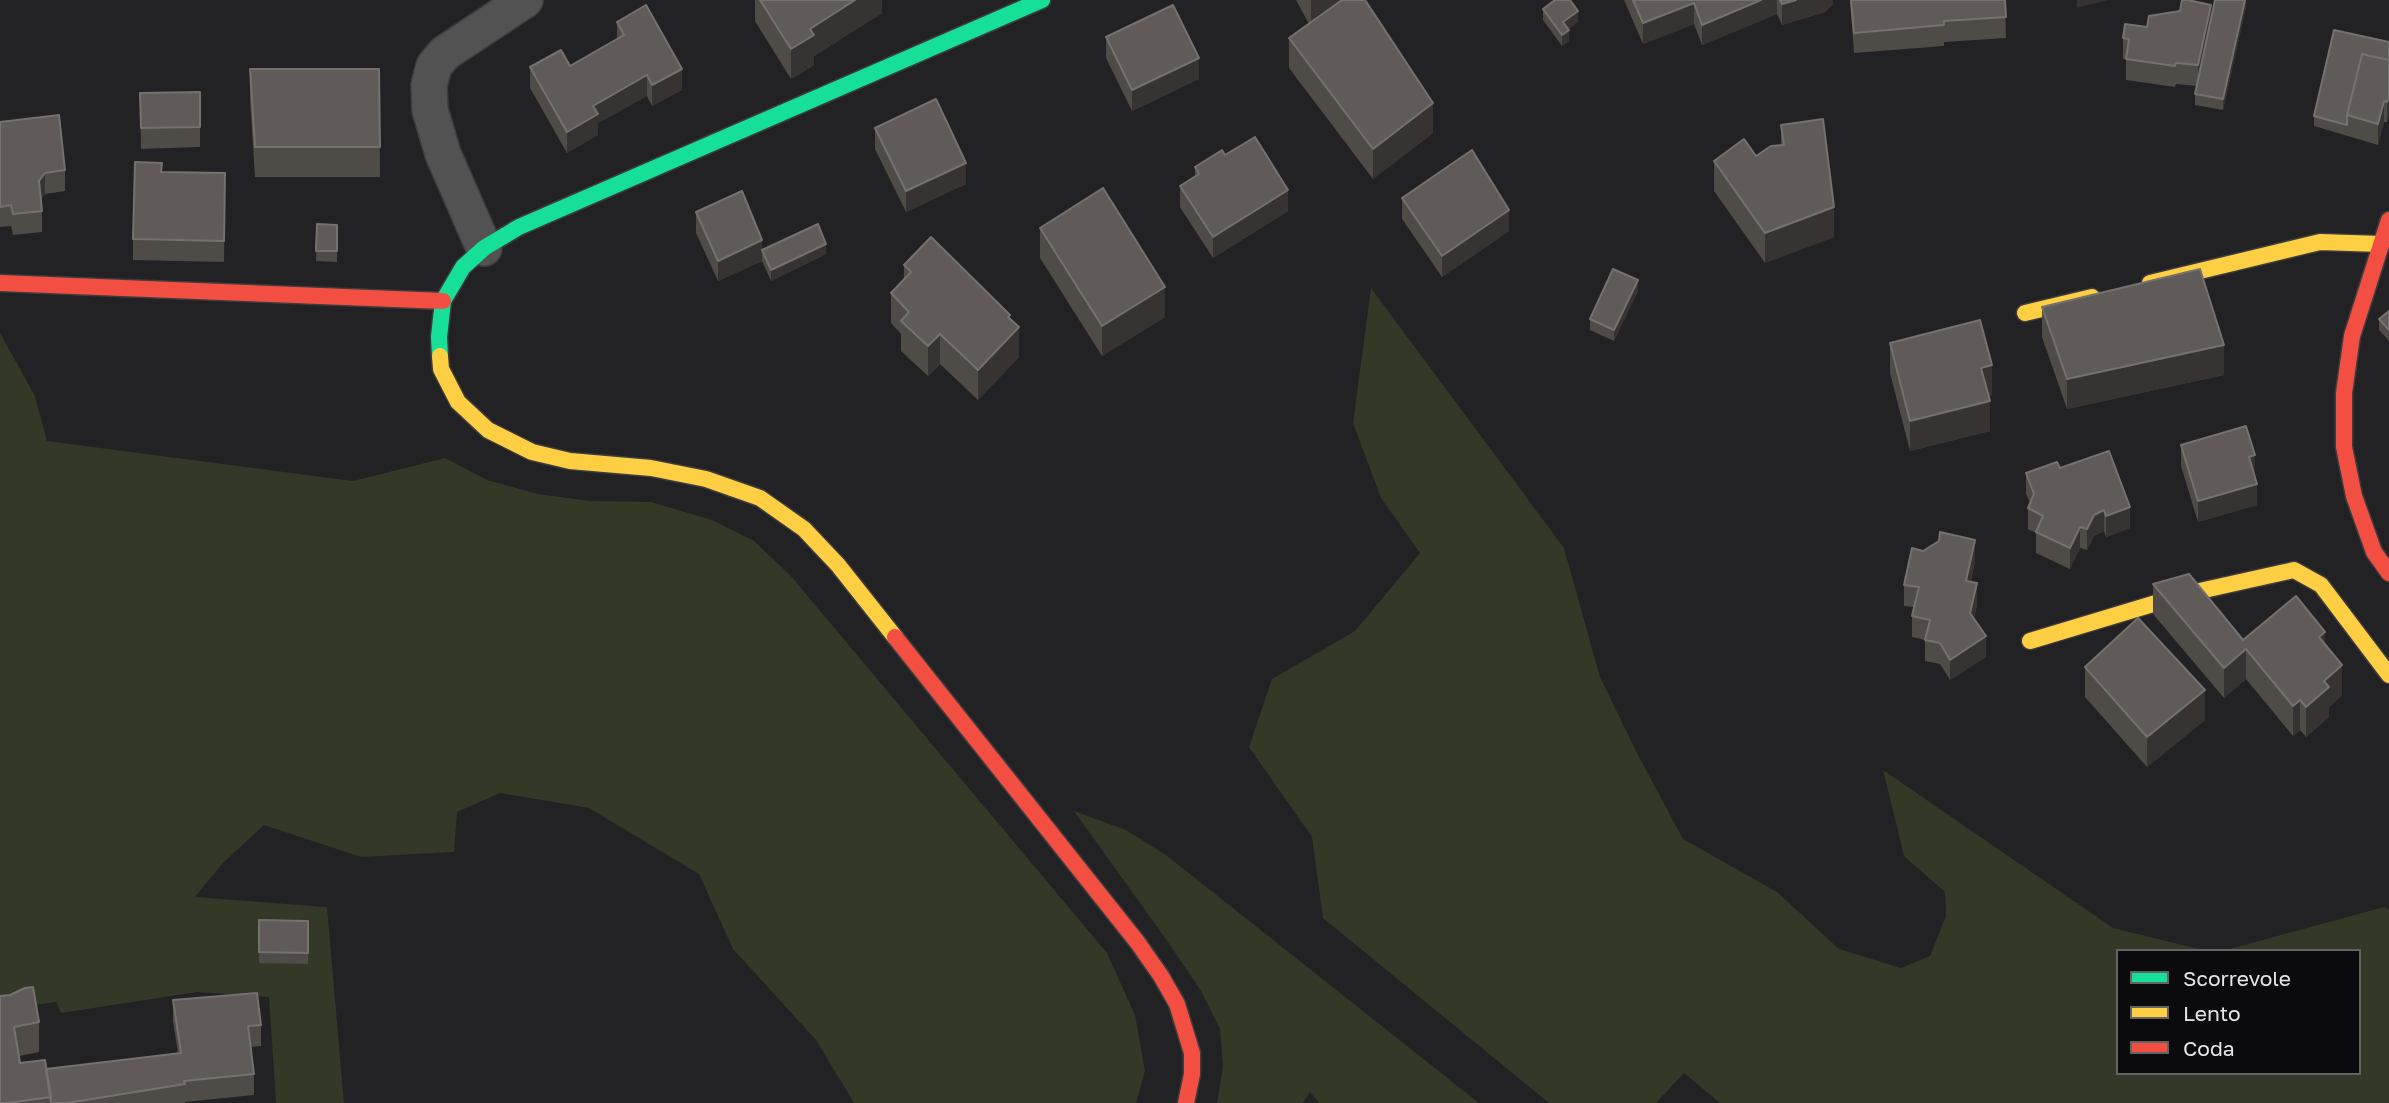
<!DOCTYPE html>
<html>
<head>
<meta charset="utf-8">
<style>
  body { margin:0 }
  #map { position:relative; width:2389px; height:1103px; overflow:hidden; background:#222124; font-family:"Golos Text",sans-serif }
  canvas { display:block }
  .legend { position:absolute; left:2116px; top:949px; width:245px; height:126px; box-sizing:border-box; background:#0b0a0c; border:2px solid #636264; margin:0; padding:9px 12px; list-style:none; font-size:21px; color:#e6e5e8 }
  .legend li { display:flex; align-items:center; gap:14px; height:35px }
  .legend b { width:35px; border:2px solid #636264 }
</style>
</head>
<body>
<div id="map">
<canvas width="2389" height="1103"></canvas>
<ul class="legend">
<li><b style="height:9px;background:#16e098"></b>Scorrevole</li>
<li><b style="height:9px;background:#ffcf43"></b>Lento</li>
<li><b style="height:9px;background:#f24e42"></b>Coda</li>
</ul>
</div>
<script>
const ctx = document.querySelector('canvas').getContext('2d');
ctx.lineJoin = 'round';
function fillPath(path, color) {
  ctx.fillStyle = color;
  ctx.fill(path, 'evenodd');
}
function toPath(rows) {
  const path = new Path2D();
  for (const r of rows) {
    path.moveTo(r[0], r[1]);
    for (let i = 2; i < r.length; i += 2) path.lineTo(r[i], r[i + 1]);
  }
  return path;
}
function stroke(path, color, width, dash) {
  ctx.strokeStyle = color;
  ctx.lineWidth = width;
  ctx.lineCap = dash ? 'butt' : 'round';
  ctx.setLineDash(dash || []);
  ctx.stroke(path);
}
fillPath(toPath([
  [1371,288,1564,548,1600,677,1638,755,1683,839,1777,892,1839,949,1901,968,1930,956,1946,916,1945,892,1904,856,1883,770,2113,928,2207,951,2118,951,2118,1073,2359,1073,2359,951,2222,951,2384,907,2389,909,2389,1103,1720,1103,1684,1073,1656,1103,1549,1103,1323,918,1312,837,1249,747,1272,679,1355,631,1420,553,1381,498,1353,423],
  [0,333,35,396,47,441,353,481,445,458,487,480,538,494,590,501,651,502,712,520,754,541,790,575,1107,953,1135,1015,1145,1071,1136,1103,854,1103,816,1040,733,949,699,874,589,808,500,793,457,812,454,852,361,857,264,825,223,863,195,897,327,907,344,1103,276,1103,269,997,197,992,61,1013,56,1002,0,1010],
  [1074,811,1126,830,1166,855,1479,1103,1319,1103,1310,1092,1303,1103,1217,1103,1223,1067,1220,1029,1201,991,1170,945]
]), '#333827');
const street = toPath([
  [484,248,443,154,430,110,429,85,434,66,445,53,525,0]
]);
const fast = toPath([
  [440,356,439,337,443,301,463,267,484,248,519,227,1042,0]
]);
const slow = toPath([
  [2150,283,2320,242,2381,244],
  [2025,313,2092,297],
  [440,356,441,369,458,402,488,430,532,452,570,461,651,468,706,479,760,498,804,529,838,565,895,637],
  [2030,641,2186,594,2294,570,2321,585,2389,675]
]);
const jam = toPath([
  [2389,220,2352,336,2344,393,2344,447,2354,496,2374,552,2389,573],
  [0,283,443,301],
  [895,637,1138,943,1161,976,1177,1004,1192,1053,1192,1074,1186,1103]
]);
stroke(street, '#3d3d3f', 38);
stroke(fast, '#3d3d3f', 19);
stroke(slow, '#3d3d3f', 19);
stroke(jam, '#3d3d3f', 19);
stroke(street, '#535252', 35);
stroke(fast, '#16e098', 16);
stroke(slow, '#ffcf43', 16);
stroke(jam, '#f24e42', 16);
fillPath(toPath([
  [755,0,882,0,882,13,814,56,814,65,791,79,755,21],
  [1296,0,1365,0,1433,133,1373,179,1289,68,1289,38,1309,24],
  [1624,0,1833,0,1833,4,1825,12,1782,25,1777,14,1702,45,1694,24,1643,44],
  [1850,0,2005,0,2006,38,1944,42,1944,46,1854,53],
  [2246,0,2246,7,2223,110,2195,105,2195,94,2197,86,2176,84,2175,87,2126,80,2126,59,2123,59,2123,38,2147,27,2211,16],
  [1543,9,1578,22,1568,29,1569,41,1562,46,1543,20],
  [617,22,682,90,652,106,647,96,598,123,598,135,567,153,530,88,530,67,570,66,617,39],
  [1106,37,1199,79,1132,111,1106,58],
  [2389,43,2387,122,2384,122,2378,145,2314,126,2314,116],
  [250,69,379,69,380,177,255,177,250,99],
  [200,92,200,147,141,149,140,93],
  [0,122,65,170,65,191,45,194,41,199,42,211,42,232,13,235,11,226,0,227],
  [1781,125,1834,237,1765,263,1714,191,1714,161,1756,156,1781,146],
  [875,128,966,184,906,212,875,149],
  [1195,167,1288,211,1213,258,1180,207,1180,186,1195,176],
  [162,172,225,173,224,262,133,260,133,239],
  [1402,198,1509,231,1442,277,1402,219],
  [696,212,762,261,718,281,696,233],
  [317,224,337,225,337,262,316,261],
  [1040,228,1165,317,1102,356,1040,258],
  [762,250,826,254,771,281,762,261],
  [904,265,1010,318,1019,357,978,400,940,364,928,376,901,351,901,334,891,323,891,293,904,279],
  [1638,291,1614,341,1590,330,1590,319],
  [2042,307,2224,375,2067,409,2042,337],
  [2389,311,2389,341,2379,330,2379,319],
  [1890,343,1992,395,1988,396,1990,431,1910,451,1890,373],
  [2181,445,2255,476,2257,505,2198,522,2181,466],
  [2060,468,2130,528,2106,537,2104,531,2094,536,2087,550,2080,548,2070,569,2036,553,2036,533,2028,529,2028,508,2030,503,2026,494,2026,473],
  [1975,561,1971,582,1977,604,1974,618,1986,657,1950,680,1940,664,1925,661,1925,640,1912,637,1912,616,1914,607,1904,606,1904,585],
  [2153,584,2243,640,2325,644,2342,695,2329,707,2329,717,2306,737,2300,730,2293,736,2246,679,2224,698,2153,614],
  [2085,667,2205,720,2147,767,2085,697],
  [259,920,308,921,308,964,259,963],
  [0,996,39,1022,39,1052,19,1056,20,1063,46,1069,178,1053,173,1021,173,1000,261,1025,261,1046,251,1047,254,1074,254,1095,185,1102,185,1103,0,1103]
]), '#4f4b47');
fillPath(toPath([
  [855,0,882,0,882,13,814,56,814,65,791,79,791,49,810,29],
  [1311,0,1354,0,1311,29],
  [1761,0,1777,0,1777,14,1702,45,1702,25],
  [1796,0,1833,0,1833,4,1825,12,1782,25,1782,4],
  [2077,0,2108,0,2077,8],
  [2245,0,2246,7,2223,110,2223,99],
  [1694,3,1694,24,1643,44,1643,23],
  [2211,5,2211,26,2198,86,2198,65],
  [1578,11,1578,22,1563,33,1563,22],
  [1569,30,1569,41,1562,46,1562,35],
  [1199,58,1199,79,1132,111,1132,90],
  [682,69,682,90,652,106,652,85],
  [647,75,647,96,598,123,598,135,567,153,567,132,593,106],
  [2389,97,2389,117,2387,122,2387,102],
  [2384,101,2384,122,2378,145,2378,124],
  [1433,103,1433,133,1373,179,1373,149],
  [966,163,966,184,906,212,906,191],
  [45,173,45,194,39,201,39,181],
  [1288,190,1288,211,1213,258,1213,237],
  [1834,207,1834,237,1765,263,1765,233],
  [1509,210,1509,231,1442,277,1442,256],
  [762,240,762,261,718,281,718,261],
  [826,244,826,254,771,281,771,270],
  [1638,280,1638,291,1614,341,1614,330],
  [1165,287,1165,317,1102,356,1102,326],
  [1010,315,1010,337,1019,327,1019,357,978,400,978,370],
  [940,334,940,364,928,376,928,346],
  [2224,345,2224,375,2067,409,2067,379],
  [1992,365,1992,395,1981,398,1981,368],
  [1990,401,1990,431,1910,451,1910,421],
  [2255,455,2255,476,2249,478,2249,457],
  [2257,484,2257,505,2198,522,2198,501],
  [2130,507,2130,528,2106,537,2106,516],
  [2104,510,2104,531,2094,536,2087,550,2087,529,2094,515],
  [2080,527,2080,548,2070,569,2070,548],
  [1975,540,1975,561,1966,602,1966,581],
  [1977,583,1977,604,1970,634,1970,613],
  [2325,632,2325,662,2319,637],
  [1986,636,1986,657,1950,680,1950,660],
  [2246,649,2246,679,2224,698,2224,668],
  [2342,665,2342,695,2329,707,2329,717,2306,737,2306,707,2324,681],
  [2205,690,2205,720,2147,767,2147,737],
  [2300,700,2300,730,2293,736,2293,706]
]), '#363332');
const building = toPath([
  [760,0,855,0,810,29,814,35,791,49,760,0],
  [1342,0,1365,0,1433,103,1373,149,1289,38,1342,0],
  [1555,0,1570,0,1578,11,1563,22,1569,30,1562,35,1543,9,1555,0],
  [1633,0,1761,0,1702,25,1694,3,1643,23,1633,0],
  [1780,0,1796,0,1782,4,1780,0],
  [1851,0,2005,0,2006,17,1944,21,1944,25,1854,33,1851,0],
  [2182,0,2188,0,2211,5,2198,65,2176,63,2175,66,2126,59,2129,39,2123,38,2125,24,2147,27,2149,16,2180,11,2182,0],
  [2215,0,2245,0,2223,99,2195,94,2215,0],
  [646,5,682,69,652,85,647,75,593,106,598,114,567,132,530,67,561,50,570,66,624,35,617,22,646,5],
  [1173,5,1199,58,1132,90,1106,37,1173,5],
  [2334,30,2389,42,2389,60,2362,54,2347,115,2347,125,2314,116,2334,30],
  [2362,54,2389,60,2389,97,2387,102,2384,101,2378,124,2347,115,2362,54],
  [250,69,379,69,380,147,255,147,250,69],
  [200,92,200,127,141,128,140,93,200,92],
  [936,99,966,163,906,191,875,128,936,99],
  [59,115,65,170,45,173,39,181,42,211,13,214,11,205,0,207,0,122,59,115],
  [1823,119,1834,207,1765,233,1714,161,1744,139,1756,156,1771,146,1784,145,1781,125,1823,119],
  [1255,137,1288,190,1213,237,1180,186,1199,174,1195,167,1222,150,1225,155,1255,137],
  [1472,150,1509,210,1442,256,1402,198,1472,150],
  [135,162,162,163,161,172,225,173,224,241,133,239,135,162],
  [1103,188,1165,287,1102,326,1040,228,1103,188],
  [742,191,762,240,718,261,696,212,742,191],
  [317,224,337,225,337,251,316,251,317,224],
  [818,224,826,244,771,270,762,250,818,224],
  [931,237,1010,315,1008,317,1019,327,978,370,940,334,928,346,901,321,909,312,891,293,911,272,904,265,931,237],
  [1613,269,1638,280,1614,330,1590,319,1613,269],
  [2200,269,2224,345,2067,379,2042,307,2200,269],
  [2389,311,2389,330,2379,319,2389,311],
  [1980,320,1992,365,1981,368,1990,401,1910,421,1890,343,1980,320],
  [2246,426,2255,455,2249,457,2257,484,2198,501,2181,445,2246,426],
  [2109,451,2130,507,2106,516,2104,510,2094,515,2087,529,2080,527,2070,548,2036,532,2043,516,2028,508,2034,494,2026,473,2057,462,2060,468,2109,451],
  [1940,532,1975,540,1966,581,1977,583,1970,613,1986,636,1950,660,1940,643,1925,640,1930,620,1912,616,1919,587,1904,585,1912,548,1923,551,1939,541,1940,532],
  [2189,574,2243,640,2296,596,2325,632,2319,637,2342,665,2324,681,2329,687,2306,707,2300,700,2293,706,2246,649,2224,668,2153,584,2189,574],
  [2138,618,2205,690,2147,737,2085,667,2138,618],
  [259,920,308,921,308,953,259,952,259,920],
  [33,987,39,1022,14,1027,20,1063,45,1060,51,1097,7,1103,0,1103,0,996,10,995,25,988,33,987],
  [257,993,261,1025,248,1026,254,1074,184,1081,185,1084,67,1103,51,1103,46,1069,181,1053,173,1000,257,993]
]);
fillPath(building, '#605b58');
stroke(building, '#75716f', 2);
</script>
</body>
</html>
